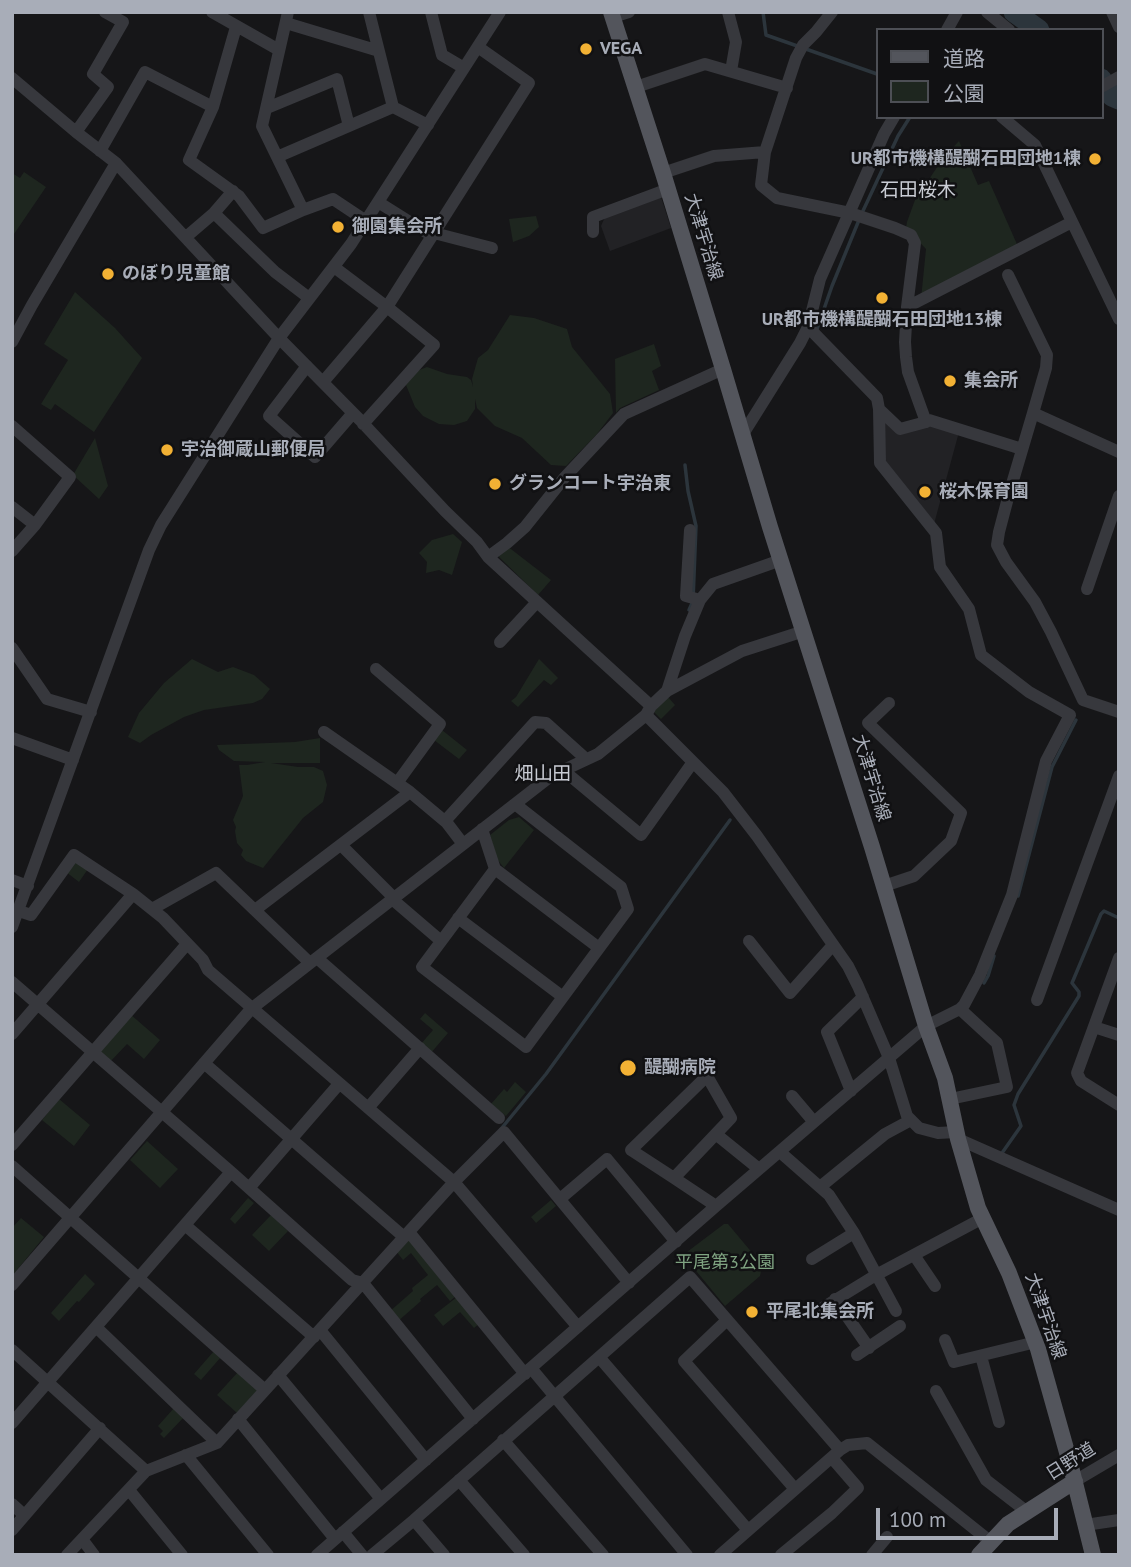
<!DOCTYPE html>
<html>
<head>
<meta charset="utf-8">
<style>
  body { margin:0 }
  #map { position:relative; width:1131px; height:1567px; overflow:hidden; background:#161618; font-family:"PT Sans","Noto Sans JP",sans-serif }
  canvas { display:block }
  .frame { position:absolute; inset:0; border:14px solid #a8adb8; pointer-events:none }
  .legend { position:absolute; left:876px; top:28px; width:228px; height:91px; box-sizing:border-box; background:#111113; border:2px solid #4d4f55; margin:0; padding:9px 12px; list-style:none; font-size:21px; color:#a8adb8 }
  .legend li { display:flex; align-items:center; gap:14px; height:35px }
  .legend b { width:35px; border:2px solid #4d4f55 }
  .scale { position:absolute; left:876px; top:1508px; width:182px; height:32px; box-sizing:border-box; border:4px solid #a8adb8; border-top:0; padding-left:9px; font-size:21px; line-height:24px; white-space:nowrap; color:#a8adb8; -webkit-text-stroke:5px #111113; paint-order:stroke }
</style>
</head>
<body>
<div id="map">
<canvas width="1131" height="1567"></canvas>
<div class="frame"></div>
<ul class="legend">
<li><b style="height:9px;background:#53555c"></b>道路</li>
<li><b style="height:19px;background:#1e261f"></b>公園</li>
</ul>
<div class="scale">100 m</div>
</div>
<script>
const ctx = document.querySelector('canvas').getContext('2d');
ctx.lineJoin = 'round';
function fillPath(path, color) {
  ctx.fillStyle = color;
  ctx.fill(path, 'evenodd');
}
function toPath(rows) {
  const path = new Path2D();
  for (const r of rows) {
    path.moveTo(r[0], r[1]);
    for (let i = 2; i < r.length; i += 2) path.lineTo(r[i], r[i + 1]);
  }
  return path;
}
function stroke(path, color, width, dash) {
  ctx.strokeStyle = color;
  ctx.lineWidth = width;
  ctx.lineCap = dash ? 'butt' : 'round';
  ctx.setLineDash(dash || []);
  ctx.stroke(path);
}
function label(font, color, halo, rows, align = 'center') {
  ctx.font = font + ' "PT Sans","Noto Sans JP",sans-serif';
  ctx.lineWidth = 5;
  ctx.setLineDash([]);
  ctx.textBaseline = 'middle';
  ctx.strokeStyle = halo;
  ctx.fillStyle = color;
  for (const [text, x, y, turn = 0] of rows) {
    ctx.save();
    ctx.translate(x, y);
    ctx.rotate((+turn || 0) * Math.PI / 180);
    ctx.textAlign = isNaN(turn) ? turn : align;
    if (halo) ctx.strokeText(text, 0, 0);
    ctx.fillText(text, 0, 0);
    ctx.restore();
  }
}
fillPath(toPath([
  [661,197,671,228,610,251,601,226,605,217],
  [887,421,897,431,928,423,959,432,934,524,882,460,881,424]
]), '#222225');
fillPath(toPath([
  [959,141,978,185,989,181,1020,251,921,299,926,249,906,228,907,222,915,200,944,157],
  [24,172,46,187,12,237,12,173,20,178],
  [536,216,539,227,529,236,513,242,509,219],
  [75,292,115,328,142,358,94,432,55,404,51,410,41,404,68,360,44,344],
  [510,315,534,318,567,329,572,347,610,394,613,413,597,434,566,466,551,465,522,438,495,426,477,408,475,399,475,409,467,421,454,425,439,424,423,416,415,407,406,385,414,372,427,367,447,374,467,377,471,380,473,387,472,379,478,358,488,350],
  [654,344,661,366,652,371,659,390,620,408,616,413,615,359],
  [95,438,108,486,99,499,73,475],
  [453,534,462,542,452,575,439,570,426,573,427,562,419,553,432,540],
  [507,546,551,580,538,595,495,553],
  [192,659,218,672,233,667,254,675,270,689,262,699,253,703,204,710,184,717,151,735,140,743,128,737,139,713,164,683],
  [539,659,558,678,551,685,544,680,518,707,511,701,516,697],
  [668,697,675,705,661,719,653,711],
  [442,730,467,750,459,759,434,740],
  [320,738,320,763,271,763,298,767,314,767,323,771,327,785,323,802,303,818,263,868,246,861,241,855,243,850,237,843,235,831,236,827,233,820,243,796,239,765,247,765,265,762,234,761,219,750,217,745,295,742],
  [519,817,534,830,504,868,497,859,490,835,509,820],
  [75,860,88,869,79,882,66,872],
  [425,1013,448,1033,430,1054,420,1045,433,1030,420,1019],
  [130,1014,160,1040,144,1059,127,1044,110,1062,98,1052],
  [515,1082,526,1092,506,1116,491,1104,504,1089,507,1092],
  [59,1099,90,1125,74,1146,42,1120],
  [147,1141,178,1169,160,1188,130,1160],
  [248,1198,254,1203,235,1224,230,1219],
  [551,1200,556,1206,536,1223,531,1217],
  [271,1215,288,1231,269,1251,252,1235],
  [21,1218,44,1237,12,1276,12,1228],
  [724,1224,728,1224,754,1255,761,1271,760,1276,725,1306,683,1255],
  [410,1239,456,1296,450,1301,437,1285,420,1299,421,1301,397,1322,389,1312,413,1291,412,1288,428,1275,411,1253,403,1260,396,1251],
  [85,1274,95,1284,79,1302,77,1301,59,1321,51,1313],
  [457,1297,479,1324,474,1328,460,1312,443,1326,434,1315],
  [214,1351,221,1357,201,1380,194,1374],
  [238,1372,258,1390,237,1413,217,1395],
  [174,1408,184,1417,164,1438,160,1434,163,1431,158,1426]
]), '#1e261f');
stroke(toPath([
  [763,12,766,35,877,74],
  [862,213,898,136,910,117],
  [817,329,832,286,859,220],
  [685,465,688,491,696,526,693,601,689,610],
  [1018,896,1052,767,1076,720],
  [984,983,988,976,994,956],
  [501,1129,546,1074,730,820],
  [1002,1153,1021,1126,1014,1105,1018,1094,1079,996,1079,992,1072,983,1101,914,1104,911,1119,918]
]), '#2c353c', 3.5);
stroke(toPath([
  [1014,12,1039,30],
  [1101,79,1112,96,1119,99]
]), '#2c353c', 21);
stroke(toPath([
  [212,12,279,50],
  [288,12,262,126,303,210],
  [369,12,393,107,428,125],
  [431,12,442,55,464,68],
  [728,12,736,42,731,71],
  [832,12,816,32,803,45,796,58,765,152,761,185,777,198,850,213,895,228,911,235,915,243,907,307,905,342,906,357,908,372,926,422,929,420,1022,449],
  [987,12,1009,30],
  [1112,12,1119,27],
  [613,17,629,12],
  [286,23,379,51],
  [236,27,213,107,189,160,239,196,263,228,303,210,333,199,366,221],
  [947,30,957,12],
  [12,78,76,132,116,163,279,338,360,420,445,511,477,542,488,557,651,706],
  [636,87,705,64,787,88],
  [1101,87,1119,77],
  [267,108,337,79,349,126],
  [1002,117,1035,145,1119,319],
  [76,132,108,87,93,74,123,22,105,12],
  [100,151,145,72,213,107],
  [277,157,393,107],
  [663,173,714,156,765,152],
  [378,202,432,236],
  [214,213,275,272,309,298],
  [593,232,593,217,668,189],
  [434,233,492,248],
  [186,237,214,213,233,191],
  [334,267,387,307,529,83,478,47],
  [1008,275,1047,355,1046,368,1033,413],
  [907,307,1072,222],
  [12,342,32,305,116,163],
  [307,366,269,416,315,457,353,413],
  [323,382,387,307,434,345,363,424],
  [879,409,900,429,926,422],
  [12,426,70,477,35,525,12,551],
  [743,434,800,343,808,327,820,279,884,134,894,117],
  [1119,452,1033,413,1009,494,999,532,997,545,1006,562,1035,602,1051,632,1083,700,1119,712],
  [12,507,35,525],
  [690,530,686,596,700,600],
  [488,557,507,543,525,527,565,477,624,414,723,369],
  [1087,589,1119,496],
  [500,642,537,602],
  [12,648,47,699,91,712],
  [376,669,440,724,397,783],
  [667,691,685,636,700,600,713,584,781,560],
  [646,715,723,792,757,836,848,966,858,986,889,1058,907,1116,919,1128,938,1133,956,1132],
  [324,732,410,792,447,823,463,844],
  [12,738,73,760],
  [563,770,641,835,693,762],
  [445,821,535,722,546,723,586,759],
  [482,829,495,869,599,948],
  [341,845,394,898],
  [495,869,422,967,526,1047,628,909,621,887,515,804],
  [12,880,28,886],
  [884,886,914,876,951,841,961,813,868,723,889,703],
  [392,899,441,941],
  [152,909,216,873,310,963],
  [255,910,410,792],
  [19,911,31,915,74,855,133,894,163,918,203,960,208,970,454,1182,578,1327],
  [458,918,563,997],
  [12,927,149,550,161,525,279,338,351,244,500,12],
  [749,941,790,993,833,945],
  [317,958,499,1118],
  [1119,958,1077,1073,1081,1081,1119,1105],
  [12,982,231,1172,352,1280,363,1283,473,1419],
  [1037,1000,1119,776],
  [1094,1027,1119,1035],
  [12,1034,133,894],
  [204,1063,404,1237],
  [851,1091,827,1032,863,997],
  [792,1096,814,1122],
  [950,1099,1007,1087,997,1043,960,1009],
  [368,1108,420,1048],
  [717,1135,759,1169],
  [958,1139,1119,1210],
  [12,1145,187,944],
  [780,1152,829,1195,854,1233,896,1311],
  [12,1166,265,1390],
  [674,1178,731,1118,707,1076,631,1150,674,1178,716,1206],
  [820,1187,885,1134,911,1120],
  [249,1188,339,1084],
  [560,1199,607,1159,676,1242],
  [185,1225,314,1337],
  [409,1232,525,1374],
  [914,1255,935,1286],
  [812,1259,854,1233],
  [12,1285,251,1009,551,776,598,754,646,715,651,706,667,691,742,651,804,631],
  [835,1299,869,1348],
  [819,1310,876,1275,983,1218],
  [727,1320,684,1361,795,1489],
  [96,1327,217,1443],
  [320,1330,426,1460],
  [945,1340,954,1362,1036,1342],
  [12,1350,146,1471],
  [857,1355,900,1326],
  [981,1356,999,1422],
  [599,1357,748,1530],
  [531,1368,687,1555],
  [278,1375,381,1499],
  [936,1391,986,1480,1026,1511],
  [238,1419,335,1539],
  [12,1423,231,1172],
  [503,1440,603,1555],
  [186,1455,268,1555],
  [459,1480,524,1555],
  [1075,1481,1119,1455],
  [129,1490,182,1555],
  [12,1504,24,1515],
  [414,1520,444,1555],
  [1085,1525,1119,1520],
  [12,1530,100,1428],
  [343,1532,362,1555],
  [82,1539,94,1555],
  [67,1555,146,1471,217,1443,454,1182,504,1132,629,1283],
  [317,1555,716,1206,926,1026,960,1009,964,1005,980,975,1012,895,1046,761,1070,715,1029,692,981,655,969,609,940,567,936,533,880,463,879,409,877,398,808,327],
  [372,1555,414,1520,690,1277,840,1450],
  [720,1555,840,1450,848,1445,867,1443,991,1542],
  [781,1555,832,1513,858,1488,832,1458],
  [872,1555,887,1537]
]), '#37383d', 12);
stroke(toPath([
  [611,12,663,173,723,369,770,527,872,847,926,1026,945,1078,958,1139,978,1208,1009,1273,1038,1349,1070,1463,1093,1555],
  [979,1555,1008,1524,1075,1481]
]), '#53555c', 16);
for (const [x, y, r, color] of [
  [586,49,7,"#f2b134"],
  [1095,159,7,"#f2b134"],
  [338,227,7,"#f2b134"],
  [108,274,7,"#f2b134"],
  [882,298,7,"#f2b134"],
  [950,381,7,"#f2b134"],
  [167,450,7,"#f2b134"],
  [495,484,7,"#f2b134"],
  [925,492,7,"#f2b134"],
  [628,1068,9,"#f2b134"],
  [752,1312,7,"#f2b134"]
]) {
  const dot = new Path2D();
  dot.arc(x, y, r, 0, 2 * Math.PI);
  ctx.fillStyle = color;
  ctx.fill(dot);
  stroke(dot, '#111113', 2.5);
}
label('bold 18px', '#a8adb8', '#111113', [
  ["VEGA",600,49],
  ["UR都市機構醍醐石田団地1棟",1081,159,"right"],
  ["御園集会所",352,227],
  ["のぼり児童館",122,274],
  ["UR都市機構醍醐石田団地13棟",882,320,"center"],
  ["集会所",964,381],
  ["宇治御蔵山郵便局",181,450],
  ["グランコート宇治東",509,484],
  ["桜木保育園",939,492],
  ["醍醐病院",644,1068],
  ["平尾北集会所",766,1312]
], 'left');
label('18px', '#a8adb8', '#111113', [
  ["大津宇治線",703,237,73],
  ["大津宇治線",871,778,73],
  ["大津宇治線",1045,1316,71],
  ["日野道",1071,1462,-32]
]);
label('18px', '#7fa381', '#111113', [
  ["平尾第3公園",725,1263]
]);
label('19px', '#c9ccd4', '#111113', [
  ["石田桜木",918,191],
  ["畑山田",543,775]
]);
</script>
</body>
</html>
